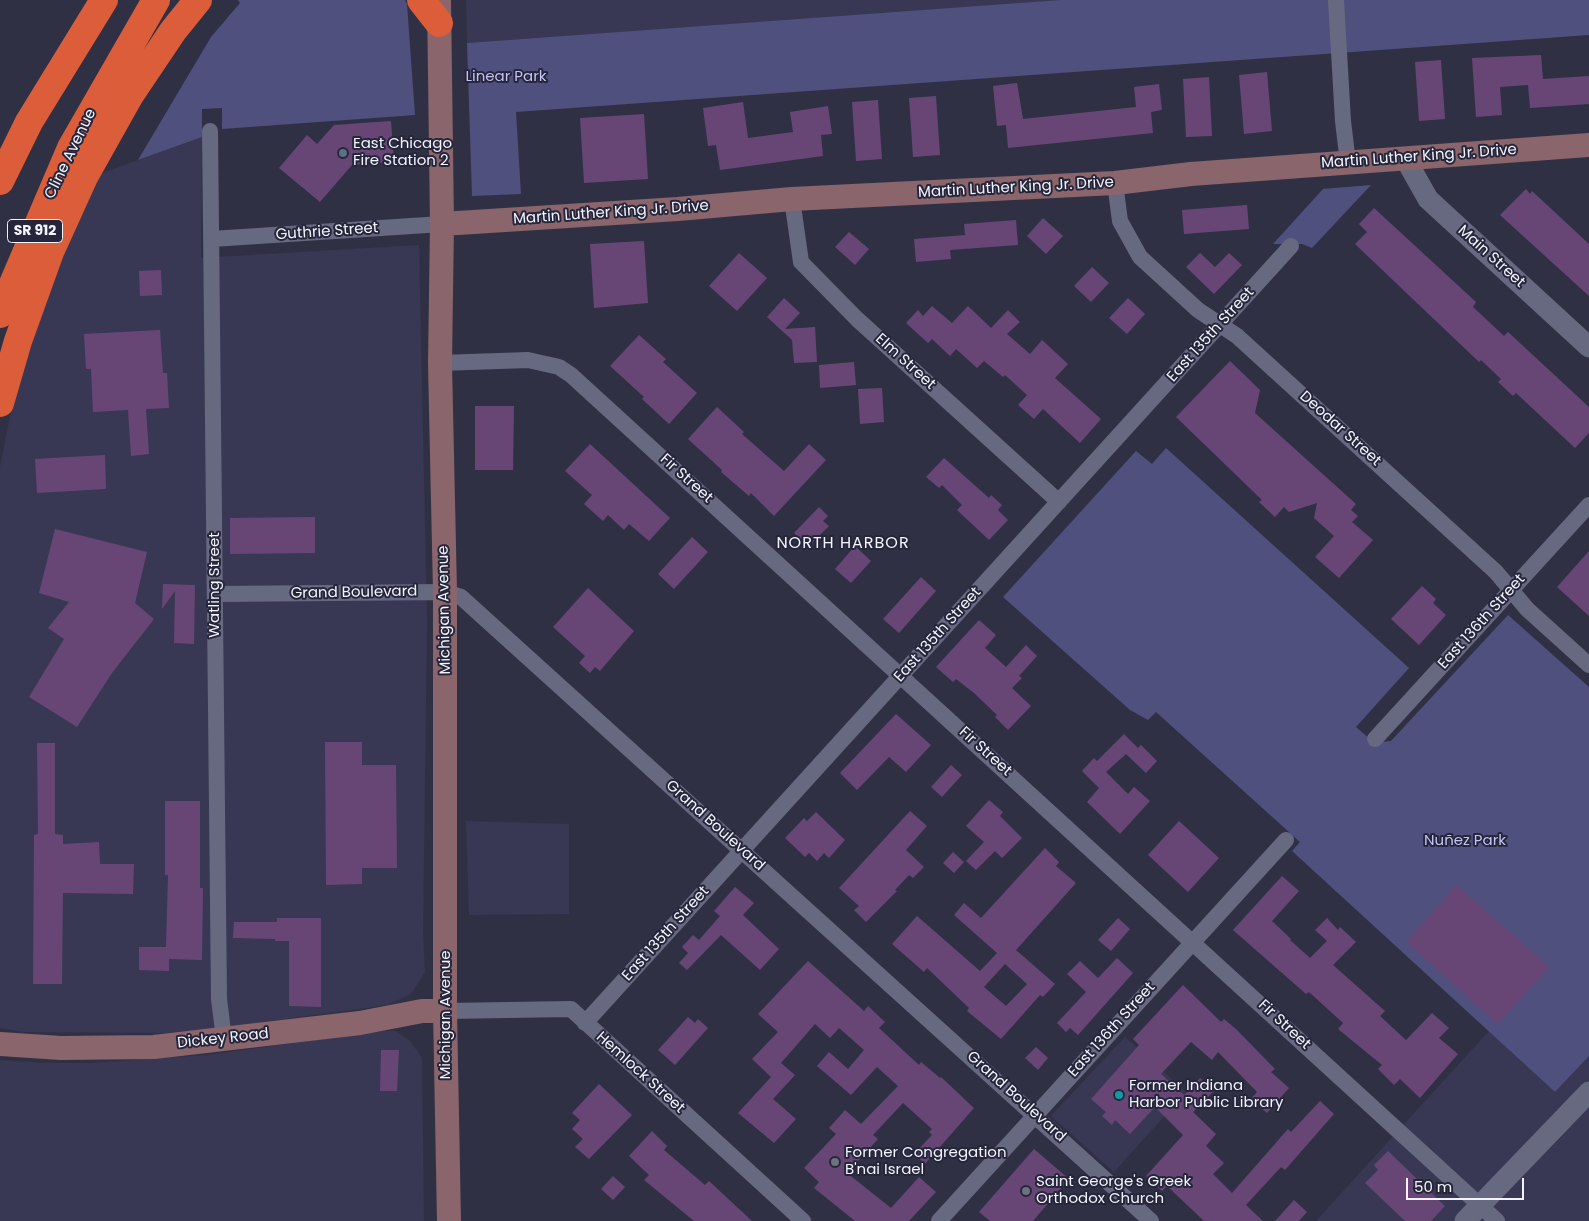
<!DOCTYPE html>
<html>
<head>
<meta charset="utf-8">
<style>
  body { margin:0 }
  #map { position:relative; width:1589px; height:1221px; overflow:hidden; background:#303045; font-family:Poppins,sans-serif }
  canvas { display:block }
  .scale { position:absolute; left:1406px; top:1178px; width:118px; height:22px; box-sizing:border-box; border:2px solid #f2f3fe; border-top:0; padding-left:6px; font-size:15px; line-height:18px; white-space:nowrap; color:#f2f3fe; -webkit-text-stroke:4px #26263b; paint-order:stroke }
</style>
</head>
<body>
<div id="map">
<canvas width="1589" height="1221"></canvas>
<div class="scale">50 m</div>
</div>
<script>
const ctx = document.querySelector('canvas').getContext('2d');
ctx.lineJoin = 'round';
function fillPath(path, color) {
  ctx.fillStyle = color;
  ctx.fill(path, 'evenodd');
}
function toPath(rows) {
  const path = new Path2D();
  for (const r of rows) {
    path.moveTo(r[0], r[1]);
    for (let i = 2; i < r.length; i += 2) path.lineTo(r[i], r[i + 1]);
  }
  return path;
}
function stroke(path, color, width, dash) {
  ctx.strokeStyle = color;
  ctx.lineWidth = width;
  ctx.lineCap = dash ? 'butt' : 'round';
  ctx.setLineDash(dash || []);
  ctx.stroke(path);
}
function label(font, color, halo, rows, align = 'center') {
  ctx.font = font + ' Poppins,sans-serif';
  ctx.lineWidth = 4;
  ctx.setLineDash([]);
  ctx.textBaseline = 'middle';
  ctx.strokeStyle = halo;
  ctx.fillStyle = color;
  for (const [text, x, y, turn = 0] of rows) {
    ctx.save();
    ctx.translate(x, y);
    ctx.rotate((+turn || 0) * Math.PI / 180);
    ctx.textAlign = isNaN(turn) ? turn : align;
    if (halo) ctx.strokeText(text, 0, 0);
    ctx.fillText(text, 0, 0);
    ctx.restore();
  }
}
fillPath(toPath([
  [466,0,1061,0,1061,1,467,43],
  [202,137,201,258,419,245,427,622,423,934,425,972,411,994,387,1005,205,1030,165,1033,25,1032,0,1028,0,467,10,417,27,357,50,290,72,232,100,174],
  [466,821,569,824,569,914,469,915],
  [382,1031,395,1031,410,1041,422,1058,424,1221,0,1221,0,1060,42,1063,91,1063,207,1055],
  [1489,1031,1555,1092,1589,1056,1589,1221,1316,1221],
  [1125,1037,1186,1092,1114,1172,1051,1116]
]), '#383854');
fillPath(toPath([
  [238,0,405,0,407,4,415,115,222,129,222,108,202,109,202,137,138,160,211,37,240,3],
  [1061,0,1589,0,1589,35,516,112,521,194,472,196,467,43],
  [1371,185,1312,248,1302,244,1273,244,1323,189],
  [1166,448,1409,668,1356,727,1370,739,1380,742,1391,741,1508,615,1589,687,1589,1056,1555,1092,1292,851,1300,842,1156,712,1148,720,1130,710,1003,597,1136,451,1152,464]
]), '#4f507e');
fillPath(toPath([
  [1541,55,1543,79,1589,76,1589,104,1530,108,1528,85,1500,87,1502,115,1476,117,1472,58],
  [1441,60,1445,119,1419,121,1415,62],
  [1267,72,1272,131,1244,134,1239,75],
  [1209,77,1212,136,1186,137,1183,79],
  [1017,83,1023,119,1136,107,1134,87,1159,84,1162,110,1151,112,1153,133,1008,148,1006,125,997,126,993,86],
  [936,96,940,155,913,157,909,98],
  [878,100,882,159,856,161,852,102],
  [743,102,748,138,793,132,790,112,828,106,832,134,821,135,823,156,720,170,716,145,708,146,703,108],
  [644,114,648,179,584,183,580,118],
  [391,121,394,162,352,165,320,202,279,168,307,135,317,144,334,125],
  [1526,189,1530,194,1532,191,1589,244,1589,296,1500,215],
  [1247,205,1249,229,1184,234,1182,210],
  [1374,208,1476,302,1473,307,1504,336,1508,332,1589,407,1589,433,1575,448,1516,393,1513,396,1498,382,1501,379,1481,360,1479,362,1355,244,1367,232,1359,224],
  [1043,218,1063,236,1046,254,1027,236],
  [1016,220,1018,245,950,250,951,259,916,262,914,239,965,235,964,224],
  [849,232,869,249,855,265,835,247],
  [644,241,648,303,594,308,590,244],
  [739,253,767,278,737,311,709,286],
  [1200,253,1215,267,1229,253,1242,265,1214,294,1186,267],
  [1092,267,1109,283,1091,302,1074,286],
  [161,270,162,295,140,296,139,271],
  [784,298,800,313,785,329,815,327,817,362,794,363,792,340,767,317],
  [1128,298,1145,314,1127,334,1109,318],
  [932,306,952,323,968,306,991,328,1008,310,1020,322,1007,334,1030,354,1042,340,1068,364,1055,378,1101,419,1080,443,1043,409,1034,419,1018,405,1027,395,1005,375,1003,377,984,361,977,368,956,349,950,356,932,339,928,343,906,323,918,310,923,316],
  [160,330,163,373,167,373,169,408,146,409,149,454,131,456,128,410,93,412,91,369,86,369,84,334],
  [639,335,666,359,663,362,697,393,669,424,642,399,644,397,610,366],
  [1230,361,1260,390,1255,413,1356,504,1351,510,1358,516,1352,522,1373,540,1339,578,1315,557,1334,536,1314,518,1317,503,1289,512,1284,507,1275,517,1259,502,1262,500,1176,417],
  [854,362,856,385,820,388,819,365],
  [882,388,884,422,860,424,858,389],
  [475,406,514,406,513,470,475,470],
  [717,407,744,432,742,434,784,471,809,444,826,460,774,516,751,493,749,496,721,472,722,470,688,439],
  [590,444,670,518,649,541,629,524,624,530,608,515,603,521,584,504,592,495,565,471],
  [105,455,106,489,37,493,35,459],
  [944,458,989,498,991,495,1002,505,998,510,1008,520,989,540,957,510,962,505,942,485,939,488,926,477],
  [819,507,828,516,823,521,829,526,808,547,794,533],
  [315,517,315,553,230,554,230,518],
  [55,529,147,552,135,603,154,619,112,673,77,727,29,697,64,639,48,628,69,602,39,593],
  [692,537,708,552,674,589,658,574],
  [855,546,871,561,851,583,835,569],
  [1589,551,1589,616,1557,587],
  [921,577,936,591,899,633,883,619],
  [163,584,195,585,194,644,174,643,175,591,162,609],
  [1422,586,1436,599,1433,603,1446,615,1419,645,1391,619],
  [588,588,634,631,600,671,595,667,590,673,579,663,585,656,553,627],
  [979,620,996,635,985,648,1006,667,1026,645,1037,656,1019,676,1022,678,1012,688,1031,706,1008,730,995,717,997,715,974,693,956,679,953,682,936,667],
  [896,714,931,745,906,772,889,757,857,790,840,773],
  [1124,734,1138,748,1141,745,1157,761,1146,773,1126,754,1106,772,1128,794,1134,787,1150,801,1120,834,1087,802,1099,788,1082,771,1094,758,1097,761],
  [325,742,362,742,362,765,396,765,397,868,362,868,362,884,326,885],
  [37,743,55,743,55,834,63,835,63,844,99,842,100,864,134,864,133,894,63,893,62,984,33,984,34,835,38,834],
  [951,765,962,775,942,797,931,787],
  [989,800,1003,812,1000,816,1022,838,1002,858,995,851,976,870,966,861,984,842,966,826],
  [165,801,200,801,200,888,203,888,202,960,169,959,169,971,139,970,139,947,166,947,168,875,165,875],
  [910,811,927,826,906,850,924,867,913,878,909,875,895,890,897,891,866,922,854,910,859,906,839,888],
  [816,812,845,840,829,858,824,853,817,861,809,853,805,857,785,838,804,818,807,821],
  [1179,821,1219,858,1188,892,1148,855],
  [1045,848,1059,862,1056,866,1076,883,1016,950,1055,984,1043,997,1040,995,1001,1039,967,1011,969,1008,927,968,924,972,892,944,917,916,980,971,997,953,954,915,964,903,981,918],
  [1005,964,1027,984,1006,1006,984,987],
  [953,852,964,862,954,873,943,863],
  [1282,876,1299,891,1272,921,1291,939,1290,940,1310,958,1327,941,1315,930,1327,918,1338,930,1340,927,1356,942,1333,965,1385,1011,1380,1016,1406,1040,1432,1013,1449,1028,1439,1038,1458,1054,1420,1098,1400,1079,1394,1085,1378,1069,1382,1065,1338,1029,1343,1023,1309,992,1306,994,1233,930],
  [1457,885,1549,967,1498,1024,1406,942],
  [735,887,754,903,743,915,779,949,760,970,721,935,687,970,679,963,688,953,682,947,693,935,699,940,720,916,714,911],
  [277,918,321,918,321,1007,289,1006,289,941,275,941,275,939,233,938,234,922,277,922],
  [1118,918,1130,929,1111,951,1098,940],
  [1117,958,1133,973,1078,1035,1070,1028,1066,1032,1057,1023,1086,992,1067,974,1080,961,1098,978],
  [808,961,864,1011,868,1006,885,1022,879,1028,919,1065,921,1062,940,1078,941,1077,974,1108,925,1164,914,1154,932,1135,929,1132,932,1129,903,1103,873,1135,878,1139,847,1173,891,1208,919,1177,936,1192,909,1221,855,1221,814,1188,819,1182,804,1168,836,1134,829,1128,845,1110,861,1124,898,1086,877,1067,851,1095,817,1066,829,1052,848,1069,864,1050,839,1028,830,1038,815,1024,781,1063,795,1075,773,1099,796,1119,774,1143,738,1113,771,1077,752,1059,778,1032,758,1014],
  [1183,985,1221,1022,1224,1019,1237,1030,1275,1069,1271,1072,1289,1088,1267,1113,1251,1099,1257,1092,1218,1052,1212,1060,1191,1042,1161,1074,1184,1095,1200,1078,1214,1091,1193,1112,1216,1134,1206,1146,1224,1163,1213,1174,1232,1193,1288,1129,1291,1132,1320,1101,1334,1114,1285,1170,1281,1167,1246,1205,1263,1221,1204,1221,1167,1186,1162,1191,1146,1176,1183,1135,1155,1107,1130,1134,1115,1120,1112,1125,1102,1116,1106,1112,1091,1099,1139,1045,1133,1039],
  [688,1017,695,1023,698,1019,708,1028,675,1065,658,1050],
  [1036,1047,1048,1058,1038,1070,1025,1058],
  [381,1050,399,1050,397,1091,380,1091],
  [599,1084,632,1115,589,1159,575,1147,583,1139,572,1129,580,1120,572,1113],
  [652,1131,667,1146,664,1150,705,1185,709,1181,752,1221,694,1221,644,1180,649,1175,629,1156],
  [1034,1149,1069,1179,1033,1221,990,1221,979,1212],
  [1388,1151,1445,1206,1431,1221,1405,1221,1365,1183,1378,1170,1374,1165],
  [613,1176,625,1187,613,1200,601,1189],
  [1294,1200,1307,1212,1299,1221,1275,1221]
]), '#674676');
stroke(toPath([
  [1336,0,1343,121,1348,163],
  [210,131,219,999,224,1039],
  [1115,183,1120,221,1140,257,1198,310,1237,336,1496,572,1527,609,1589,665],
  [792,199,801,262,857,319,1059,502],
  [212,239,442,224],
  [440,363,528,360,559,367,571,375,1497,1221],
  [215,594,445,592,461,597,1151,1221],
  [1375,739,1589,505],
  [445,1011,571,1009,803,1221],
  [585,1023,1291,246],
  [939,1221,1286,840]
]), '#676981', 16);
stroke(toPath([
  [1405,158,1428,199,1589,347],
  [1465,1221,1589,1092]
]), '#676981', 21);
stroke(toPath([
  [439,0,442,224,440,363,445,592,445,1011,449,1221],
  [442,224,678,209,792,199,1115,183,1191,174,1589,145],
  [0,1044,61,1048,154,1047,360,1023,422,1011,445,1011]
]), '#8a656b', 24);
stroke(toPath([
  [421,0,439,23],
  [0,181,29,122,104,0],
  [0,314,71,148,156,0],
  [0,403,18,341,50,252,84,177,130,95,173,31,198,0]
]), '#dc5d39', 28);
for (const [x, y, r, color] of [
  [343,153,5,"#5c6f8a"],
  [1119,1095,5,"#0f9aa8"],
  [835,1162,5,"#6b7280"],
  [1026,1191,5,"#6b7280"]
]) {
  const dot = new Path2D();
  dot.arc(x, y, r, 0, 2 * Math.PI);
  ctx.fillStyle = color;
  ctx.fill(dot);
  stroke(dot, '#26263b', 2);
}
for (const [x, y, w] of [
  [35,231,55]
]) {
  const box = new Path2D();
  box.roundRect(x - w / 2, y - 11.5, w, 23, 4);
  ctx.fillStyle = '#26263b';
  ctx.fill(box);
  stroke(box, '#f2f3fe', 1);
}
label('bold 14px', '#f2f3fe', null, [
  ["SR 912",35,231]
]);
label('15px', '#c1c3f4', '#26263b', [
  ["Linear Park",506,77],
  ["Nuñez Park",1465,841]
]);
label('15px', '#f2f3fe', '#26263b', [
  ["East Chicago",353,144],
  ["Fire Station 2",353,161],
  ["Former Indiana",1129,1086],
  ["Harbor Public Library",1129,1103],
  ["Former Congregation",845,1153],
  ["B'nai Israel",845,1170],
  ["Saint George's Greek",1036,1182],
  ["Orthodox Church",1036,1199]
], 'left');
label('15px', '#f2f3fe', '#26263b', [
  ["Cline Avenue",71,154,-64],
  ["Martin Luther King Jr. Drive",1419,157,-4],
  ["Martin Luther King Jr. Drive",1016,188,-3],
  ["Martin Luther King Jr. Drive",611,213,-4],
  ["Guthrie Street",327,232,-4],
  ["Main Street",1491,257,42],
  ["East 135th Street",1211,335,-48],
  ["Elm Street",905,362,42],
  ["Deodar Street",1340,429,42],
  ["Fir Street",686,479,42],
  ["Watling Street",215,585,-90],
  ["Grand Boulevard",354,593,-1],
  ["Michigan Avenue",445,610,-91],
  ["East 136th Street",1482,622,-48],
  ["East 135th Street",938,635,-48],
  ["Fir Street",985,752,42],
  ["Grand Boulevard",715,826,42],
  ["East 135th Street",666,934,-48],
  ["Michigan Avenue",446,1015,-90],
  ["Fir Street",1284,1025,43],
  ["East 136th Street",1112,1030,-48],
  ["Dickey Road",223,1039,-6],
  ["Hemlock Street",640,1073,42],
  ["Grand Boulevard",1016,1097,42]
]);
ctx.letterSpacing = '1px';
label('16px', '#f2f3fe', '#26263b', [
  ["NORTH HARBOR",843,544]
]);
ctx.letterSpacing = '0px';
</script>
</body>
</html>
